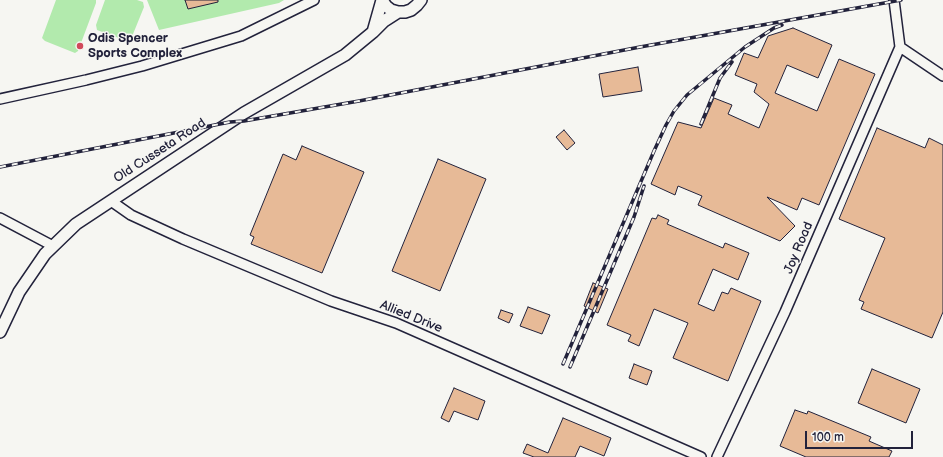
<!DOCTYPE html>
<html>
<head>
<meta charset="utf-8">
<style>
  body { margin:0 }
  #map { position:relative; width:943px; height:457px; overflow:hidden; background:#f6f6f2; font-family:"Balsamiq Sans",sans-serif }
  canvas { display:block }
  .scale { position:absolute; left:805px; top:431px; width:108px; height:18px; box-sizing:border-box; border:2px solid #22223b; border-top:0; padding-left:5px; font-size:12px; line-height:14px; white-space:nowrap; color:#22223b; -webkit-text-stroke:3px #f6f6f2; paint-order:stroke }
</style>
</head>
<body>
<div id="map">
<canvas width="943" height="457"></canvas>
<div class="scale">100 m</div>
</div>
<script>
const ctx = document.querySelector('canvas').getContext('2d');
ctx.lineJoin = 'round';
function fillPath(path, color) {
  ctx.fillStyle = color;
  ctx.fill(path, 'evenodd');
}
function toPath(rows) {
  const path = new Path2D();
  for (const r of rows) {
    path.moveTo(r[0], r[1]);
    for (let i = 2; i < r.length; i += 2) path.lineTo(r[i], r[i + 1]);
  }
  return path;
}
function stroke(path, color, width, dash) {
  ctx.strokeStyle = color;
  ctx.lineWidth = width;
  ctx.lineCap = dash ? 'butt' : 'round';
  ctx.setLineDash(dash || []);
  ctx.stroke(path);
}
function label(font, color, halo, rows, align = 'center') {
  ctx.font = font + ' "Balsamiq Sans",sans-serif';
  ctx.lineWidth = 3;
  ctx.setLineDash([]);
  ctx.textBaseline = 'middle';
  ctx.strokeStyle = halo;
  ctx.fillStyle = color;
  for (const [text, x, y, turn = 0] of rows) {
    ctx.save();
    ctx.translate(x, y);
    ctx.rotate((+turn || 0) * Math.PI / 180);
    ctx.textAlign = isNaN(turn) ? turn : align;
    if (halo) ctx.strokeText(text, 0, 0);
    ctx.fillText(text, 0, 0);
    ctx.restore();
  }
}
fillPath(toPath([
  [56,0,96,0,96,3,78,51,75,53,45,41,42,38],
  [105,0,137,0,143,2,144,7,131,39,127,41,97,30,96,25],
  [147,0,284,0,279,3,159,30]
]), '#b2eaad');
const building = toPath([
  [185,0,218,0,218,2,188,9,185,0],
  [793,28,832,45,818,78,787,65,775,93,817,111,839,59,875,74,819,205,802,198,797,210,767,197,795,226,780,241,698,205,702,196,678,186,675,195,651,184,678,122,701,128,714,98,732,105,728,114,759,128,769,104,754,92,757,84,735,75,744,53,758,58,768,36,793,28],
  [638,67,642,91,603,97,599,74,638,67],
  [877,128,925,148,929,138,943,145,943,312,932,338,861,309,864,302,859,300,885,238,839,219,877,128],
  [564,130,575,143,567,150,556,137,564,130],
  [302,146,364,172,322,273,251,244,254,237,250,235,283,154,296,160,302,146],
  [438,159,486,179,440,291,392,271,438,159],
  [658,215,669,220,667,224,723,248,725,243,749,253,738,280,713,269,698,304,714,311,722,292,728,294,731,288,761,301,728,381,673,358,688,323,654,309,639,346,628,341,631,335,607,325,652,218,656,219,658,215],
  [593,283,608,289,598,313,584,306,593,283],
  [528,307,550,315,542,334,520,326,528,307],
  [501,310,513,314,509,323,498,318,501,310],
  [634,364,652,371,647,385,629,378,634,364],
  [872,369,920,389,906,423,858,403,872,369],
  [454,388,485,401,478,420,454,411,449,422,441,418,454,388],
  [795,410,807,414,808,411,871,437,869,441,892,451,889,457,806,457,780,446,795,410],
  [563,418,611,438,604,456,580,446,575,457,534,457,523,453,527,444,548,453,563,418]
]);
fillPath(building, '#e7ba97');
stroke(building, '#22223b', 1);
const minor = toPath([
  [900,47,943,76],
  [0,99,86,80,142,66,241,36,314,0],
  [111,201,131,215,183,239,331,301,396,323,701,457],
  [0,218,53,246],
  [717,457,785,312,900,47,894,0]
]);
const tertiary = toPath([
  [382,0,386,6,391,10,398,12,405,12,411,10,417,5,421,0],
  [373,32,382,0],
  [0,332,19,292,45,254,76,224,244,113,345,55,373,32,384,21,398,12]
]);
stroke(minor, '#22223b', 12);
stroke(tertiary, '#22223b', 14);
stroke(minor, '#f6f6f2', 9);
stroke(tertiary, '#f6f6f2', 11);
const rail = toPath([
  [701,124,720,78,732,62],
  [0,167,230,122,244,121,359,101,640,47,901,0],
  [563,364,654,151,666,125,674,111,687,95,745,47,774,28,782,25],
  [570,367,634,217,644,186]
]);
stroke(rail, '#22223b', 3.5);
stroke(rail, '#f6f6f2', 2, [6]);
for (const [x, y, r, color] of [
  [80,46,4,"#d1495b"]
]) {
  const dot = new Path2D();
  dot.arc(x, y, r, 0, 2 * Math.PI);
  ctx.fillStyle = color;
  ctx.fill(dot);
  stroke(dot, '#f6f6f2', 1.5);
}
label('bold 13px', '#22223b', '#f6f6f2', [
  ["Odis Spencer",88,39],
  ["Sports Complex",88,54]
], 'left');
label('13px', '#22223b', '#f6f6f2', [
  ["Old Cusseta Road",160,151,-33],
  ["Joy Road",799,248,-67],
  ["Allied Drive",411,317,22]
]);
</script>
</body>
</html>
